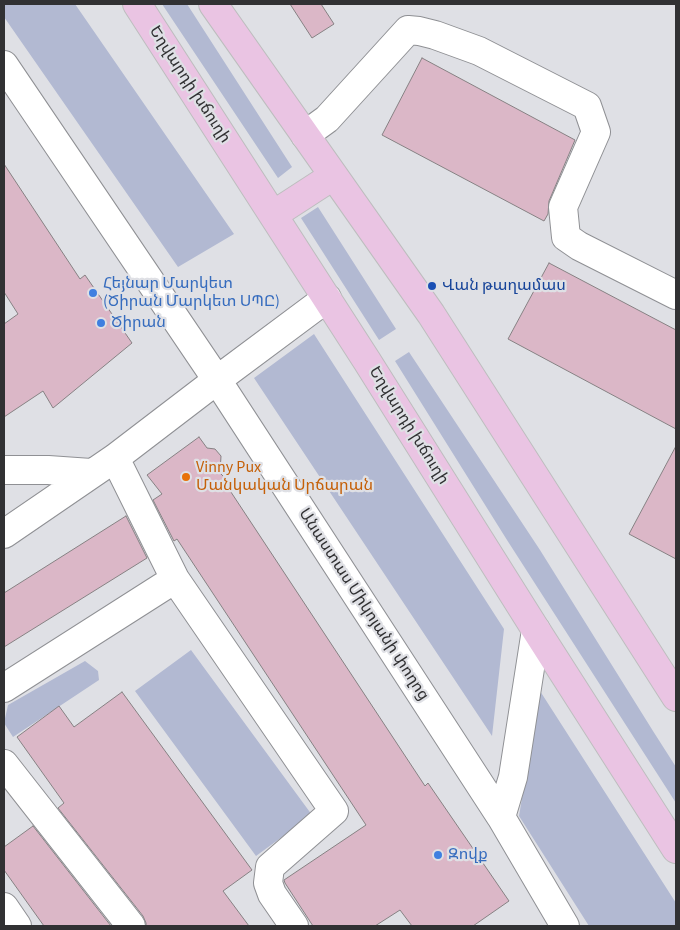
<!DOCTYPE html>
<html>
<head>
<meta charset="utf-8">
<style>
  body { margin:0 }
  #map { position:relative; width:680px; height:930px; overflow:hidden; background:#dfe0e5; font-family:"Source Sans 3",sans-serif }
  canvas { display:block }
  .frame { position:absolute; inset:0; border:5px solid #313133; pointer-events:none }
</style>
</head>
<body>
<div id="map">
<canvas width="680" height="930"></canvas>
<div class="frame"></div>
</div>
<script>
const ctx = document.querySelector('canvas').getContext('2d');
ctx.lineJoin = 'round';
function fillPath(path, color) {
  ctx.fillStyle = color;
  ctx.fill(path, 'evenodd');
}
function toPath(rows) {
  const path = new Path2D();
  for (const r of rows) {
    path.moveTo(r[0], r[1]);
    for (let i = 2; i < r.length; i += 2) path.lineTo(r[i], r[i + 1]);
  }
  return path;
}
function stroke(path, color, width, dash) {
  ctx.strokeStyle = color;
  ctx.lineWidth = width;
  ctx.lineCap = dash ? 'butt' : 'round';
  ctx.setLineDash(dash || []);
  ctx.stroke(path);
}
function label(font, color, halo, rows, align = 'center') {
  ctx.font = font + ' "Source Sans 3","Noto Sans Armenian",sans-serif';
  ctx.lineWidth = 4.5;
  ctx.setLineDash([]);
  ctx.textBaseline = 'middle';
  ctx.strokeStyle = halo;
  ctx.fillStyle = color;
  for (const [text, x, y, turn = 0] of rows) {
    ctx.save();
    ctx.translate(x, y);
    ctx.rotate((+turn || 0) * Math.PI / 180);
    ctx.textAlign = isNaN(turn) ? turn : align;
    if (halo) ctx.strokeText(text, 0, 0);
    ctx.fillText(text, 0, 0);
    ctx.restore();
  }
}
fillPath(toPath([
  [4,4,75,4,234,234,178,267,4,17],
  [162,4,187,4,292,167,278,178],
  [318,207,396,329,379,340,301,218],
  [314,334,504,629,492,736,254,378],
  [409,352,540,550,653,731,676,767,676,803,507,540,395,361],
  [191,650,312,815,256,856,135,691],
  [85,661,98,671,99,680,13,737,4,723,8,705],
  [540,691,676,903,676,926,589,926,519,816]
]), '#b2b9d2');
const building = toPath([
  [290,4,321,4,334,24,312,38,290,4],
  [422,58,575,140,549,201,548,214,544,221,382,135,422,58],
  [4,164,80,279,85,275,132,343,53,408,43,391,4,417,4,324,18,314,4,292,4,164],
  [549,263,676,330,676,429,508,339,549,263],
  [199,437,207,448,215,449,221,456,220,473,225,478,223,480,425,786,428,783,509,901,473,926,412,926,400,910,375,926,313,926,285,883,284,880,366,825,177,539,174,541,153,500,162,494,147,475,199,437],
  [676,446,676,559,629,534,676,446],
  [126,516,147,558,4,647,4,593,126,516],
  [122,692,252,870,223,891,249,926,146,926,146,923,143,916,58,808,64,803,17,737,59,706,74,727,122,692],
  [33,826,111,926,44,926,4,870,4,847,33,826]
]);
fillPath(building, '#dbb7c7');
stroke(building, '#868183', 1);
const minor = toPath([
  [4,65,217,380,501,817,565,926],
  [305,135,327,119,408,30,419,31,435,35,479,51,587,106,596,132,563,207,566,237,579,246,676,295],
  [115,458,175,579,334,811,270,867,268,883,272,894,294,926],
  [4,470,48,470,91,473],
  [4,534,115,458,217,380,327,298],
  [4,688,175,579],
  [4,764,131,926],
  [501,817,513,777,536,630],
  [4,907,17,926]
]);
const major = toPath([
  [137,4,367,361,536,630,676,849],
  [213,4,431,314,676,697],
  [273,215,333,176]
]);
stroke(minor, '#8f9094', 30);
stroke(major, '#bdbdbe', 30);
stroke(minor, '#fff', 28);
stroke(major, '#eac4e3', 28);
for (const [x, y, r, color] of [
  [432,286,5,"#1a4fb4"],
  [93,293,5,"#3f7fe0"],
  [101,323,5,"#3f7fe0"],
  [186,477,5,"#e8710a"],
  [438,855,5,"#3f7fe0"]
]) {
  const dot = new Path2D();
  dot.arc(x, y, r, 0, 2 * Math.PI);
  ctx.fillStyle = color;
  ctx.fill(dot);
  stroke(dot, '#dfe0e5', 2);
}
label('16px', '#313133', '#dfe0e5', [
  ["Եղվարդի խճուղի",189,85,57],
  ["Եղվարդի խճուղի",408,426,58],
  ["Անաստաս Միկոյանի փողոց",363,605,57]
]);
label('16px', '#366cbe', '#dfe0e5', [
  ["Հեյնար Մարկետ",103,284],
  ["(Ծիրան Մարկետ ՍՊԸ)",103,302],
  ["Ծիրան",111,323],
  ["Զովք",448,855]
], 'left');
label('16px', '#164399', '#dfe0e5', [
  ["Վան թաղամաս",442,286]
], 'left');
label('16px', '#c56008', '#dfe0e5', [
  ["Vinny Pux",196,468],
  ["Մանկական Սրճարան",196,486]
], 'left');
</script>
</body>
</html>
